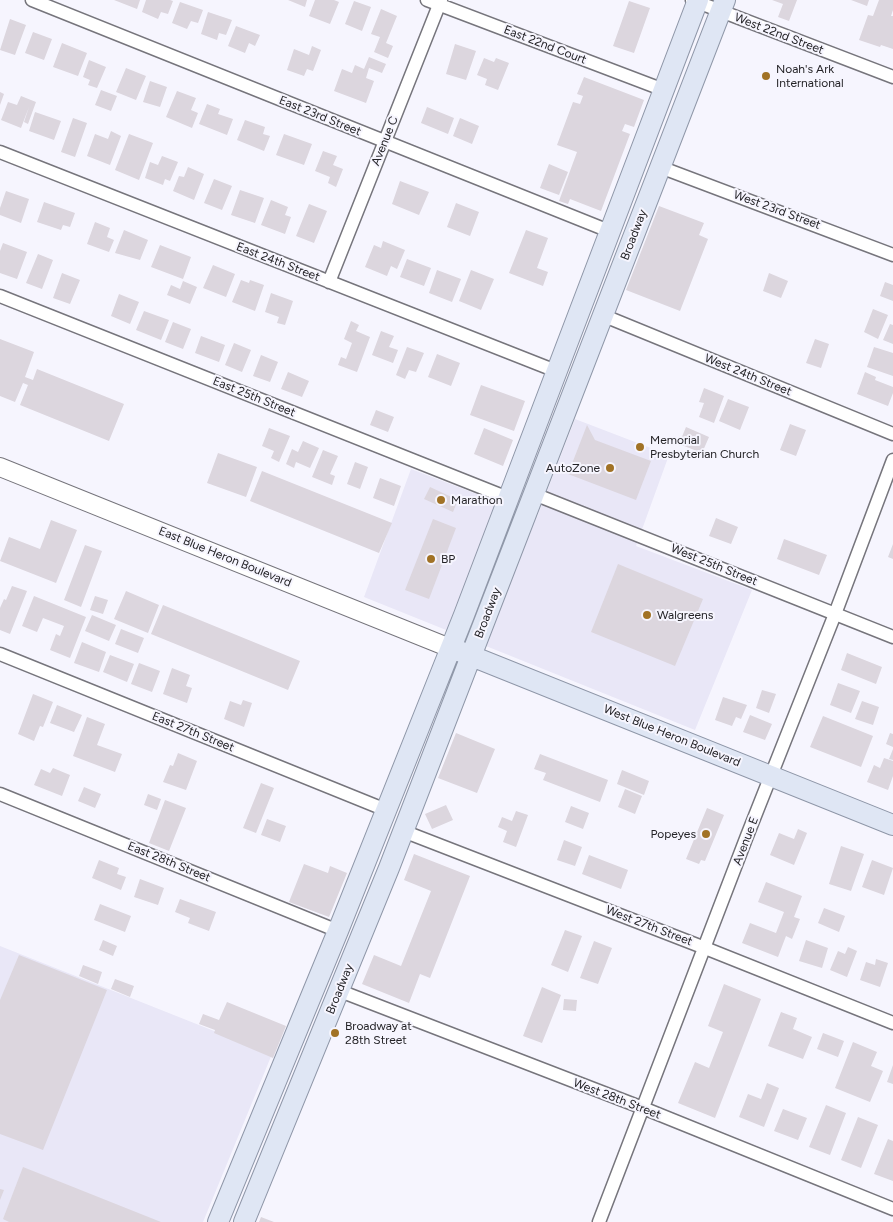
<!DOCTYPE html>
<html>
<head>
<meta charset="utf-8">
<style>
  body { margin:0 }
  canvas { display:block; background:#f6f5fe }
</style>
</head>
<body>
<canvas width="893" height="1222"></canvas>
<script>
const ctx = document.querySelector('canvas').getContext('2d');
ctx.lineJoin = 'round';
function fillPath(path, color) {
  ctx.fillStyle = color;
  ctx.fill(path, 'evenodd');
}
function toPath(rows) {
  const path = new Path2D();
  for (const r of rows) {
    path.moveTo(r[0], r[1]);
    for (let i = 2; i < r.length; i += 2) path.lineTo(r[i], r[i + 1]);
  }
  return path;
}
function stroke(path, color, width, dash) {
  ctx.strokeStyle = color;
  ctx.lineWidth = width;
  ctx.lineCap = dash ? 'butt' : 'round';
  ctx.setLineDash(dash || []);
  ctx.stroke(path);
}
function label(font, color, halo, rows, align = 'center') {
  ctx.font = font + ' Figtree,sans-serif';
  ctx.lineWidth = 4;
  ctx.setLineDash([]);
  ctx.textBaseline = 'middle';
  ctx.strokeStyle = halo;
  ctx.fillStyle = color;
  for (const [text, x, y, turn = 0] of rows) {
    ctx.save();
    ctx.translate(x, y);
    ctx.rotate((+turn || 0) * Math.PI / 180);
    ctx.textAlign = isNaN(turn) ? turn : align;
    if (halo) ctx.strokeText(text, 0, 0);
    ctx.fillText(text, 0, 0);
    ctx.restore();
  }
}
fillPath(toPath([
  [575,419,669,455,636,546,752,590,695,730,364,597,411,469,537,517],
  [0,946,272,1054,203,1222,0,1222]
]), '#e9e7f7');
fillPath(toPath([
  [114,0,140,0,137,9],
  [146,0,170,0,173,1,168,14,161,12,158,19,142,12],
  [288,0,307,0,305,7],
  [315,0,334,0,339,2,330,24,309,16],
  [772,0,797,0,789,21,778,17,783,4],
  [851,0,869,0,867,6],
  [879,0,893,0,893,10,891,16,893,16,893,49,881,45,880,47,859,40,868,15,873,16],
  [354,1,371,7,362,31,345,24],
  [629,1,650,8,634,53,613,46],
  [180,2,203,10,198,23,191,21,187,29,172,23],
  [381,9,397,16,386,43,393,46,388,58,374,52,380,37,371,34],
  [208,12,232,20,226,35,219,33,217,40,201,34],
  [10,19,26,25,15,55,0,50],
  [236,26,260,35,255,46,249,43,245,53,228,46],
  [33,32,52,39,44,60,25,53],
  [62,43,87,53,78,76,53,67],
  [455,44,476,51,466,80,446,74],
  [312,46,321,50,313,71,307,69,304,76,287,70,294,49,309,55],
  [369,57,386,64,382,73,369,68,366,78,374,81,366,103,334,91,342,69,352,73,355,65,364,69],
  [484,58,494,62,496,58,509,63,498,90,485,85,487,79,477,75],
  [89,60,106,67,97,88,88,85,90,80,83,77],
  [126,68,146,76,136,100,116,92],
  [584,77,644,100,634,127,625,124,622,131,630,134,601,211,570,199,568,204,559,201,577,152,557,145,573,102,580,104,583,96,577,94],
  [150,81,167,87,160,107,143,102],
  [101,90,117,96,111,111,95,105],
  [177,91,196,98,191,110,198,113,192,128,166,117],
  [0,92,4,94,0,105],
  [21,96,36,102,28,124,24,122,29,107,21,128,1,120,8,102,17,105],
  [207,104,220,109,218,114,233,119,227,135,199,124],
  [427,107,454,118,448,134,421,123],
  [35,112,61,121,54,140,29,131],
  [73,118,87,123,75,157,61,152],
  [460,118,479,126,472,144,453,136],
  [245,120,265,127,263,134,270,136,264,151,237,140],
  [111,131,121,136,110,165,87,156,95,134,108,139],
  [129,134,153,143,139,180,115,170],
  [284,134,312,144,304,165,276,155],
  [323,151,337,156,333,165,343,169,336,187,328,183,330,177,315,171],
  [162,156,178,162,170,181,165,179,163,185,145,178,150,162,158,165],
  [549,164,568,172,559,195,540,188],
  [188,167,204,174,194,200,173,191,179,176,184,177],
  [214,179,232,186,222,210,204,203],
  [400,181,429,192,419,215,392,204],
  [240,190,264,198,255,223,231,215],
  [6,191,29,199,21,223,0,215,0,208],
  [271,200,288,207,285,215,291,217,285,234,261,225],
  [44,202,75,213,70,227,63,225,61,230,37,222],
  [456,203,479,212,470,236,447,227],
  [309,204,327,211,314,243,296,236],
  [659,206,704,223,699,235,708,239,680,311,626,290],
  [95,222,110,228,107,237,114,240,109,252,87,244],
  [124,230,148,240,140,260,115,253],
  [526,230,548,238,537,268,548,272,543,286,509,273],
  [383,241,405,250,397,269,391,266,387,276,365,267,374,245,381,248],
  [3,243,27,252,17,279,0,273,0,251],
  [160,245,191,257,183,279,151,267],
  [38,254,53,260,42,289,26,283],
  [407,259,431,268,424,286,400,277],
  [213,265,235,274,226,297,203,288],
  [437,270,461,279,452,302,429,293],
  [471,270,494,279,481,310,459,301],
  [62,273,80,280,70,304,53,298],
  [769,273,788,281,781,298,763,291],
  [241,280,249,283,250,280,264,285,255,311,232,302],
  [183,281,197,287,190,304,167,295,171,285,180,289],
  [885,282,893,285,893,301,880,296],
  [271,293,293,301,285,325,277,323,279,317,265,312],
  [119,294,139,302,130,324,111,316],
  [873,309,888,315,878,339,864,332],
  [144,311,169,320,161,340,136,330],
  [351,321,359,325,356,331,370,337,357,372,338,365,341,357,346,359,352,343,344,339],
  [173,322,191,329,183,349,165,342],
  [890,324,893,325,893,344,883,340],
  [381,331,394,336,389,347,398,350,393,363,372,355],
  [201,336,225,345,219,362,195,353],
  [0,339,34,352,25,377,33,380,37,369,124,404,109,441,20,405,28,385,23,383,15,402,0,396],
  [815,339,829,344,821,368,806,363],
  [234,343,251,350,242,372,225,365],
  [407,347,424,353,416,372,409,370,405,379,396,375],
  [874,347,893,353,893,376,867,367],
  [437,354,460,363,451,386,428,377],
  [261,355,278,362,270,382,253,376],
  [288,372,309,381,302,397,281,389],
  [865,372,876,377,875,380,893,387,893,393,888,406,857,394],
  [481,385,525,401,514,431,470,415],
  [704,388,724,396,714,423,699,417,704,403,699,402],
  [728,399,749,407,740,430,719,421],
  [376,410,394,417,388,432,370,425],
  [790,424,806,430,796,456,780,450],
  [587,425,595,440,651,461,636,500,568,474],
  [686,427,709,437,702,453,679,444],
  [269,428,290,436,279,462,271,458,274,451,262,446],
  [484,428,513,440,503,466,474,454],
  [303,441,319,448,310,468,296,462,294,468,286,464,292,449,298,452],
  [323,450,338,456,330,474,335,476,332,485,312,477],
  [218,453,257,467,246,497,207,483],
  [355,462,368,467,360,489,347,484],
  [262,471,392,523,379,553,250,501],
  [380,478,401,486,394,506,373,498],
  [430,487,458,500,453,512,424,499],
  [716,518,738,527,731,544,709,536],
  [433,519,456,528,429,599,405,590],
  [51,520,77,530,56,583,0,561,9,537,40,549],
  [784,539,827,555,819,575,777,559],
  [893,544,893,559,888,557],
  [85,545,102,551,81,607,64,600],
  [618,564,703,599,675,666,591,632],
  [12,586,27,591,10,634,0,630,0,608,4,599,6,600],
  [126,591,159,605,148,633,114,619],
  [34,596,86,617,70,658,50,650,56,634,60,636,64,626,43,618,37,632,22,626],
  [95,596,108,600,103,614,90,610],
  [163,605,300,661,288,690,151,634],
  [92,615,116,625,109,641,85,631],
  [121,629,144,638,138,653,115,644],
  [82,642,106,652,99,672,74,663],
  [847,653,882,667,876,684,841,670],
  [110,655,134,664,127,682,103,672],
  [139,663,160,671,152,692,131,684],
  [172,668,190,675,186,686,192,688,187,703,163,694],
  [838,683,860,691,851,713,830,705],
  [762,690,776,694,769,713,756,708],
  [33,694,53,702,43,727,40,726,34,741,18,734],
  [723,697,747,705,741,719,736,717,732,726,715,720],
  [243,700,252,703,244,727,224,719,230,701,241,705],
  [862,701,879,707,873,725,855,719],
  [57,705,82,715,74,732,50,723],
  [750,715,772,724,765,740,743,732],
  [823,716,873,736,861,767,810,747],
  [87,717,105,724,97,745,122,754,115,772,73,756],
  [456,733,495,749,477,793,438,778],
  [890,733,893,734,893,747,886,744],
  [893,749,893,760,889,759],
  [178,753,197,761,186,790,163,782,170,765,173,766],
  [540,754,608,780,600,802,543,780,546,773,534,769],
  [884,758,893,761,893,776,888,790,867,782,874,765,880,768],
  [53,768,70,775,62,796,34,785,41,769,50,773],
  [622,770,649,781,644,795,617,784],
  [261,783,274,788,256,833,243,828],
  [84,787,101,794,95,808,78,801],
  [625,789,642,796,635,814,618,807],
  [148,794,161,799,157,810,144,805],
  [165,800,186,808,169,851,149,843],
  [446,805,453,820,432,829,425,814],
  [571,806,589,813,583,829,565,822],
  [707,808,724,815,705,861,701,860,699,864,686,859],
  [516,811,528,815,516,847,503,842,507,831,498,827,502,817,512,821],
  [267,819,286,826,280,842,261,835],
  [798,829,807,833,794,865,770,855,779,833,794,839],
  [564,840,582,847,575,866,557,860],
  [841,846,864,854,851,891,829,884],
  [414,854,470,876,430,978,420,974,409,1003,362,984,374,955,401,966,431,891,404,880],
  [589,855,628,870,621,889,582,874],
  [99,860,119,868,117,874,126,877,121,890,92,878],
  [872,860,893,868,884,895,862,887],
  [304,864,328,873,330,866,347,873,329,917,289,902],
  [140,879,164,888,158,905,134,897],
  [766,882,802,896,794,917,800,919,792,939,786,936,778,957,742,943,750,923,776,933,784,912,758,902],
  [180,899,216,912,209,931,188,923,190,918,175,912],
  [100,904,131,916,125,932,94,920],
  [824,908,845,916,839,932,818,923],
  [565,930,582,936,568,972,551,965],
  [103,940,117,946,113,956,99,950],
  [806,940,828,948,822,968,799,961],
  [594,941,612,948,598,984,580,978],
  [848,947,857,951,847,977,830,970,838,951,845,954],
  [19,955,107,990,43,1150,0,1134,0,1000],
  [876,959,888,963,880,987,860,980,866,962,875,965],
  [83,965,102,972,98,984,79,976],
  [115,979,134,986,130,997,111,989],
  [724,984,761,999,715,1118,678,1103,695,1062,709,1068,723,1032,708,1026],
  [542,987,561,995,542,1043,523,1036],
  [564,999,577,1000,576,1011,563,1010],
  [227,1002,286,1026,273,1058,214,1033,215,1030,199,1024,203,1014,219,1020],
  [781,1012,797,1018,793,1029,812,1037,803,1059,768,1046],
  [823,1033,844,1041,838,1057,817,1049],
  [853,1042,877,1052,871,1066,883,1071,870,1102,835,1088],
  [893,1065,893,1084,887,1082],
  [767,1083,779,1088,764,1127,739,1117,748,1094,761,1099],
  [826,1105,846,1113,830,1155,809,1147],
  [783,1109,807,1118,798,1140,774,1131],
  [858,1117,878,1125,861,1168,841,1160],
  [888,1139,893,1141,893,1181,874,1174],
  [23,1167,161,1222,9,1222,3,1219],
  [0,1189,4,1190,0,1200],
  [261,1217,274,1222,259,1222]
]), '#dcd6de');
const minor = toPath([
  [32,0,609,231],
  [427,0,664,90],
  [692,0,893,77],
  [0,152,556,371],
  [660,167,893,255],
  [329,282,441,0],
  [0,296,508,498],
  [602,315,893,434],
  [534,494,893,637],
  [0,654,386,810],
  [0,794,338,931],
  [403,831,705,948,893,1023],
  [340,991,643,1108,893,1209],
  [599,1222,747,836,835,614,893,460]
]);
const secondary = toPath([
  [0,467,450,648]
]);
const primary = toPath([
  [459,651,893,825],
  [218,1222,338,931,464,615,698,0],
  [244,1222,389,868,725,0]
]);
stroke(minor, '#76757c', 15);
stroke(secondary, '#76757c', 20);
stroke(primary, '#8f97a8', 22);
stroke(minor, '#fff', 12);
stroke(secondary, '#fff', 18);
stroke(primary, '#dfe6f4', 20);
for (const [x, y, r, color] of [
  [766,76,5,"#a17225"],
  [640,447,5,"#a17225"],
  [610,468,5,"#a17225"],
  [441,500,5,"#a17225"],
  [431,559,5,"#a17225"],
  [647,615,5,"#a17225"],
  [706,834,5,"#a17225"],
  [335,1033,5,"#a17225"]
]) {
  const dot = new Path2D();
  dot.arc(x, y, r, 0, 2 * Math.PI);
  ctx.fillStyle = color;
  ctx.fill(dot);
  stroke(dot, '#f6f5fe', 2);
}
label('12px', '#242327', '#f6f5fe', [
  ["West 22nd Street",779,34,21],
  ["East 22nd Court",545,45,21],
  ["East 23rd Street",320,116,22],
  ["Avenue C",385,141,-68],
  ["West 23rd Street",777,210,20],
  ["Broadway",634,235,-69],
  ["East 24th Street",278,262,21],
  ["West 24th Street",748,375,22],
  ["East 25th Street",254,397,22],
  ["East Blue Heron Boulevard",225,557,22],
  ["West 25th Street",714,565,22],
  ["Broadway",488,613,-69],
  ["East 27th Street",193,732,22],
  ["West Blue Heron Boulevard",672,736,22],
  ["Avenue E",746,841,-69],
  ["East 28th Street",169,862,22],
  ["West 27th Street",649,926,21],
  ["Broadway",340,989,-68],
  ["West 28th Street",617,1099,21]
]);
label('12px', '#242327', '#f6f5fe', [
  ["Noah's Ark",776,69],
  ["International",776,83],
  ["Memorial",650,440],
  ["Presbyterian Church",650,454],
  ["AutoZone",600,468,"right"],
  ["Marathon",451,500],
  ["BP",441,559],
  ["Walgreens",657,615],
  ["Popeyes",696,834,"right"],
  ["Broadway at",345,1026],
  ["28th Street",345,1040]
], 'left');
</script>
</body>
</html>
